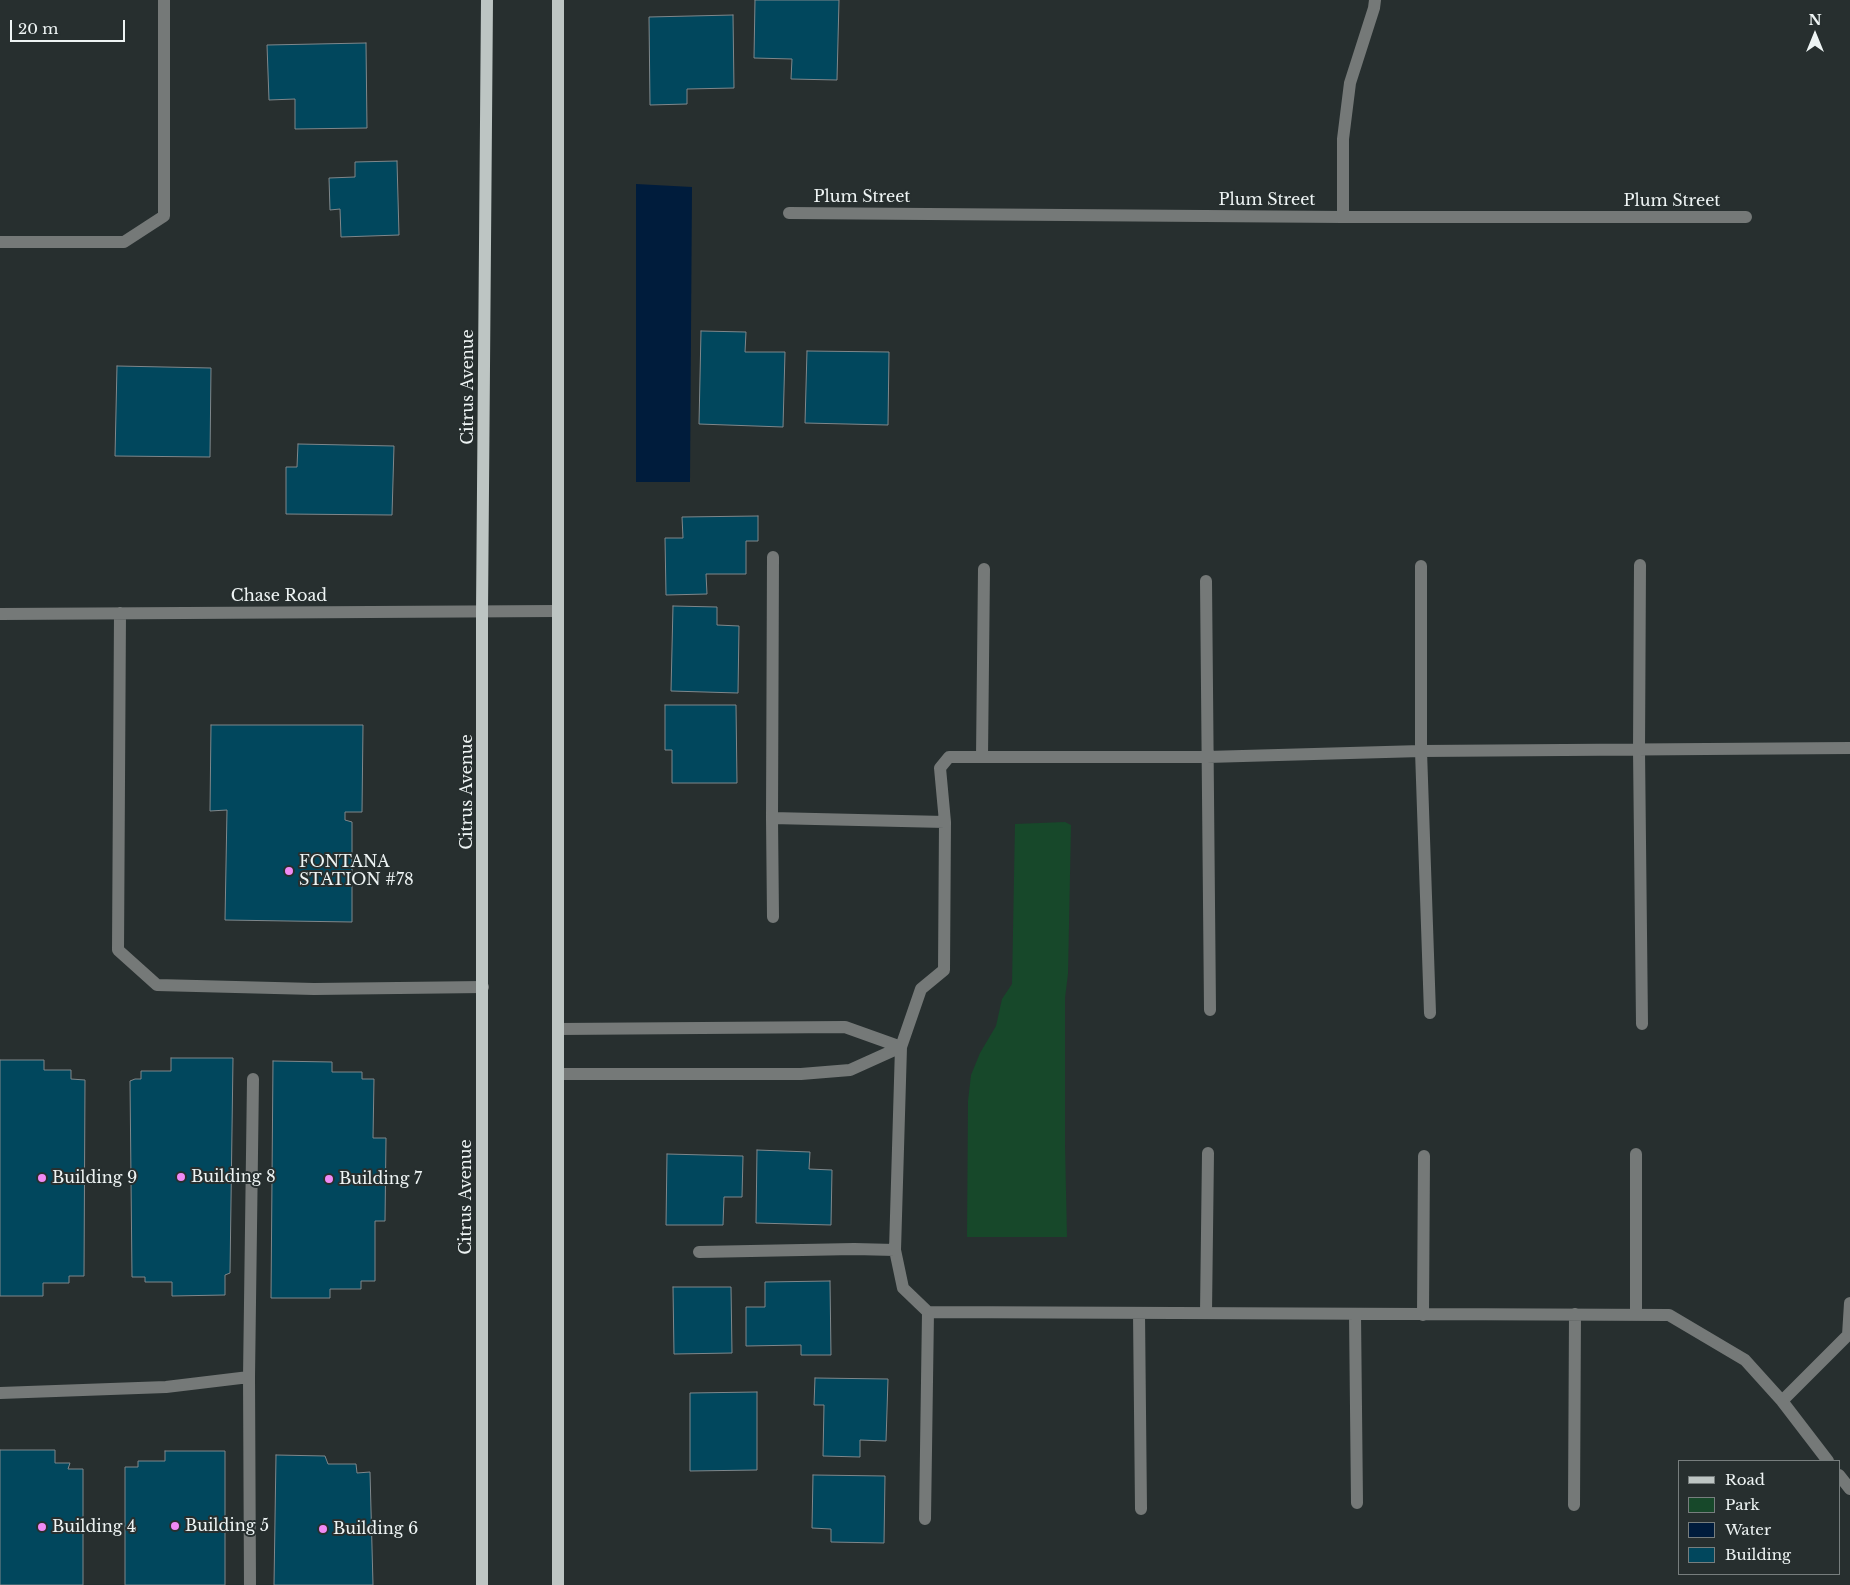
<!DOCTYPE html>
<html>
<head>
<meta charset="utf-8">
<style>
  body { margin:0 }
  #map { position:relative; width:1850px; height:1585px; overflow:hidden; background:#272f2f; font-family:"Libre Baskerville",serif }
  canvas { display:block }
  .legend { position:absolute; left:1678px; top:1460px; width:162px; height:115px; box-sizing:border-box; background:#272f2f; border:1px solid #777e7e; margin:0; padding:6px 9px; list-style:none; font-size:15px; color:#eef4f4 }
  .legend li { display:flex; align-items:center; gap:10px; height:25px }
  .legend b { width:25px; border:1px solid #777e7e }
  .north { position:absolute; left:1790px; top:10px; width:50px; height:50px; -webkit-text-stroke:4px #272f2f; paint-order:stroke; rotate:0deg; font-size:14px; font-weight:700; line-height:20px; text-align:center; color:#eef4f4 }
  .north::after { content:''; display:block; margin:auto; width:18px; height:22px; background:#eef4f4; clip-path:polygon(50% 0,100% 100%,50% 72%,0 100%) }
  .scale { position:absolute; left:10px; top:20px; width:115px; height:22px; box-sizing:border-box; border:2px solid #eef4f4; border-top:0; padding-left:6px; font-size:15px; line-height:18px; white-space:nowrap; color:#eef4f4; -webkit-text-stroke:4px #272f2f; paint-order:stroke }
</style>
</head>
<body>
<div id="map">
<canvas width="1850" height="1585"></canvas>
<ul class="legend">
<li><b style="height:6px;background:#bdc5c3"></b>Road</li>
<li><b style="height:14px;background:#17482a"></b>Park</li>
<li><b style="height:14px;background:#001c3c"></b>Water</li>
<li><b style="height:14px;background:#01475d"></b>Building</li>
</ul>
<div class="north">N</div>
<div class="scale">20 m</div>
</div>
<script>
const ctx = document.querySelector('canvas').getContext('2d');
ctx.lineJoin = 'round';
function fillPath(path, color) {
  ctx.fillStyle = color;
  ctx.fill(path, 'evenodd');
}
function toPath(rows) {
  const path = new Path2D();
  for (const r of rows) {
    path.moveTo(r[0], r[1]);
    for (let i = 2; i < r.length; i += 2) path.lineTo(r[i], r[i + 1]);
  }
  return path;
}
function stroke(path, color, width, dash) {
  ctx.strokeStyle = color;
  ctx.lineWidth = width;
  ctx.lineCap = dash ? 'butt' : 'round';
  ctx.setLineDash(dash || []);
  ctx.stroke(path);
}
function label(font, color, halo, rows, align = 'center') {
  ctx.font = font + ' "Libre Baskerville",serif';
  ctx.lineWidth = 4;
  ctx.setLineDash([]);
  ctx.textBaseline = 'middle';
  ctx.strokeStyle = halo;
  ctx.fillStyle = color;
  for (const [text, x, y, turn = 0] of rows) {
    ctx.save();
    ctx.translate(x, y);
    ctx.rotate((+turn || 0) * Math.PI / 180);
    ctx.textAlign = isNaN(turn) ? turn : align;
    if (halo) ctx.strokeText(text, 0, 0);
    ctx.fillText(text, 0, 0);
    ctx.restore();
  }
}
fillPath(toPath([
  [1065,822,1071,825,1068,974,1065,998,1065,1145,1067,1237,967,1237,968,1101,971,1075,980,1053,996,1026,1002,999,1012,984,1015,824]
]), '#17482a');
fillPath(toPath([
  [636,184,692,187,690,482,636,482]
]), '#001c3c');
const building = toPath([
  [755,0,839,0,837,80,791,79,792,59,754,58,755,0],
  [733,15,734,88,687,89,687,104,650,105,649,17,733,15],
  [366,43,367,128,295,129,295,99,269,100,267,45,366,43],
  [397,161,399,235,341,237,340,209,330,210,329,178,355,177,355,162,397,161],
  [701,331,746,332,745,352,785,352,783,427,699,424,701,331],
  [807,351,889,352,888,425,805,423,807,351],
  [117,366,211,368,210,457,115,456,117,366],
  [298,444,394,446,392,515,286,514,286,467,297,467,298,444],
  [758,516,758,541,746,541,746,574,706,574,707,594,666,595,665,538,683,538,682,517,758,516],
  [673,606,717,607,717,625,739,626,738,693,671,691,673,606],
  [665,705,736,705,737,783,672,783,672,750,665,750,665,705],
  [211,725,363,725,362,812,345,812,345,820,352,822,352,922,225,920,227,810,210,811,211,725],
  [171,1058,233,1058,230,1273,225,1275,225,1295,172,1296,172,1282,145,1282,145,1277,132,1277,130,1081,135,1079,141,1079,141,1071,171,1071,171,1058],
  [0,1060,44,1060,44,1070,71,1070,71,1079,85,1080,84,1276,69,1276,69,1283,43,1283,43,1296,0,1296,0,1060],
  [273,1061,332,1062,332,1072,362,1072,362,1079,374,1079,373,1138,386,1138,385,1221,375,1221,375,1281,361,1281,361,1289,330,1289,330,1298,271,1298,273,1061],
  [757,1150,810,1152,809,1169,832,1170,831,1225,756,1223,757,1150],
  [667,1154,743,1156,742,1197,724,1197,723,1225,666,1225,667,1154],
  [830,1281,831,1355,801,1355,801,1345,746,1346,746,1307,765,1307,765,1282,830,1281],
  [673,1287,731,1287,732,1353,674,1354,673,1287],
  [815,1378,888,1379,886,1441,860,1440,860,1457,823,1456,824,1405,814,1405,815,1378],
  [757,1392,757,1470,690,1471,690,1393,757,1392],
  [0,1450,55,1450,55,1463,70,1463,68,1469,83,1469,83,1585,0,1585,0,1450],
  [165,1451,225,1451,225,1585,125,1585,125,1467,138,1467,138,1461,165,1461,165,1451],
  [276,1455,325,1456,328,1464,356,1464,357,1473,370,1472,373,1585,274,1585,276,1455],
  [813,1475,885,1476,884,1543,831,1542,831,1529,812,1528,813,1475]
]);
fillPath(building, '#01475d');
stroke(building, '#7f878b', 1);
stroke(toPath([
  [789,213,1343,217,1746,217],
  [1343,217,1343,139,1350,83,1374,8,1375,0],
  [0,242,124,242,164,216,164,0],
  [773,557,772,818,945,822],
  [1640,565,1639,750,1642,1024],
  [1421,566,1421,751,1430,1013],
  [1206,581,1210,1010],
  [120,613,118,950,157,985,314,989,483,987],
  [0,614,557,611],
  [982,757,984,569],
  [772,818,773,917],
  [558,1029,845,1027,901,1047],
  [559,1074,801,1074,850,1070,901,1047],
  [1636,1154,1636,1315],
  [699,1252,854,1249,895,1250],
  [1206,1312,1208,1153],
  [1139,1313,1141,1509],
  [1355,1314,1357,1503],
  [1423,1315,1424,1156],
  [0,1393,166,1387,249,1377],
  [1782,1401,1848,1335,1850,1303],
  [1828,1461,1782,1401,1745,1360,1669,1315,928,1312,903,1288,895,1250,901,1047,921,989,944,970,945,822,940,768,949,757,1207,757,1421,751,1850,748],
  [1839,1475,1850,1489],
  [1574,1505,1575,1314],
  [925,1519,928,1312],
  [250,1585,249,1377,253,1079]
]), '#757978', 12);
stroke(toPath([
  [482,1585,482,611,487,0],
  [558,1585,558,0]
]), '#bdc5c3', 12);
for (const [x, y, r, color] of [
  [289,871,5,"#f18af4"],
  [181,1177,5,"#f18af4"],
  [42,1178,5,"#f18af4"],
  [329,1179,5,"#f18af4"],
  [175,1526,5,"#f18af4"],
  [42,1527,5,"#f18af4"],
  [323,1529,5,"#f18af4"]
]) {
  const dot = new Path2D();
  dot.arc(x, y, r, 0, 2 * Math.PI);
  ctx.fillStyle = color;
  ctx.fill(dot);
  stroke(dot, '#272f2f', 2);
}
label('16px', '#eef4f4', '#272f2f', [
  ["Plum Street",862,197],
  ["Plum Street",1267,200],
  ["Plum Street",1672,201],
  ["Citrus Avenue",468,387,-90],
  ["Chase Road",279,596],
  ["Citrus Avenue",467,792,-90],
  ["Citrus Avenue",466,1197,-90]
]);
label('16px', '#eef4f4', '#272f2f', [
  ["FONTANA",299,862],
  ["STATION #78",299,880],
  ["Building 8",191,1177],
  ["Building 9",52,1178],
  ["Building 7",339,1179],
  ["Building 5",185,1526],
  ["Building 4",52,1527],
  ["Building 6",333,1529]
], 'left');
</script>
</body>
</html>
